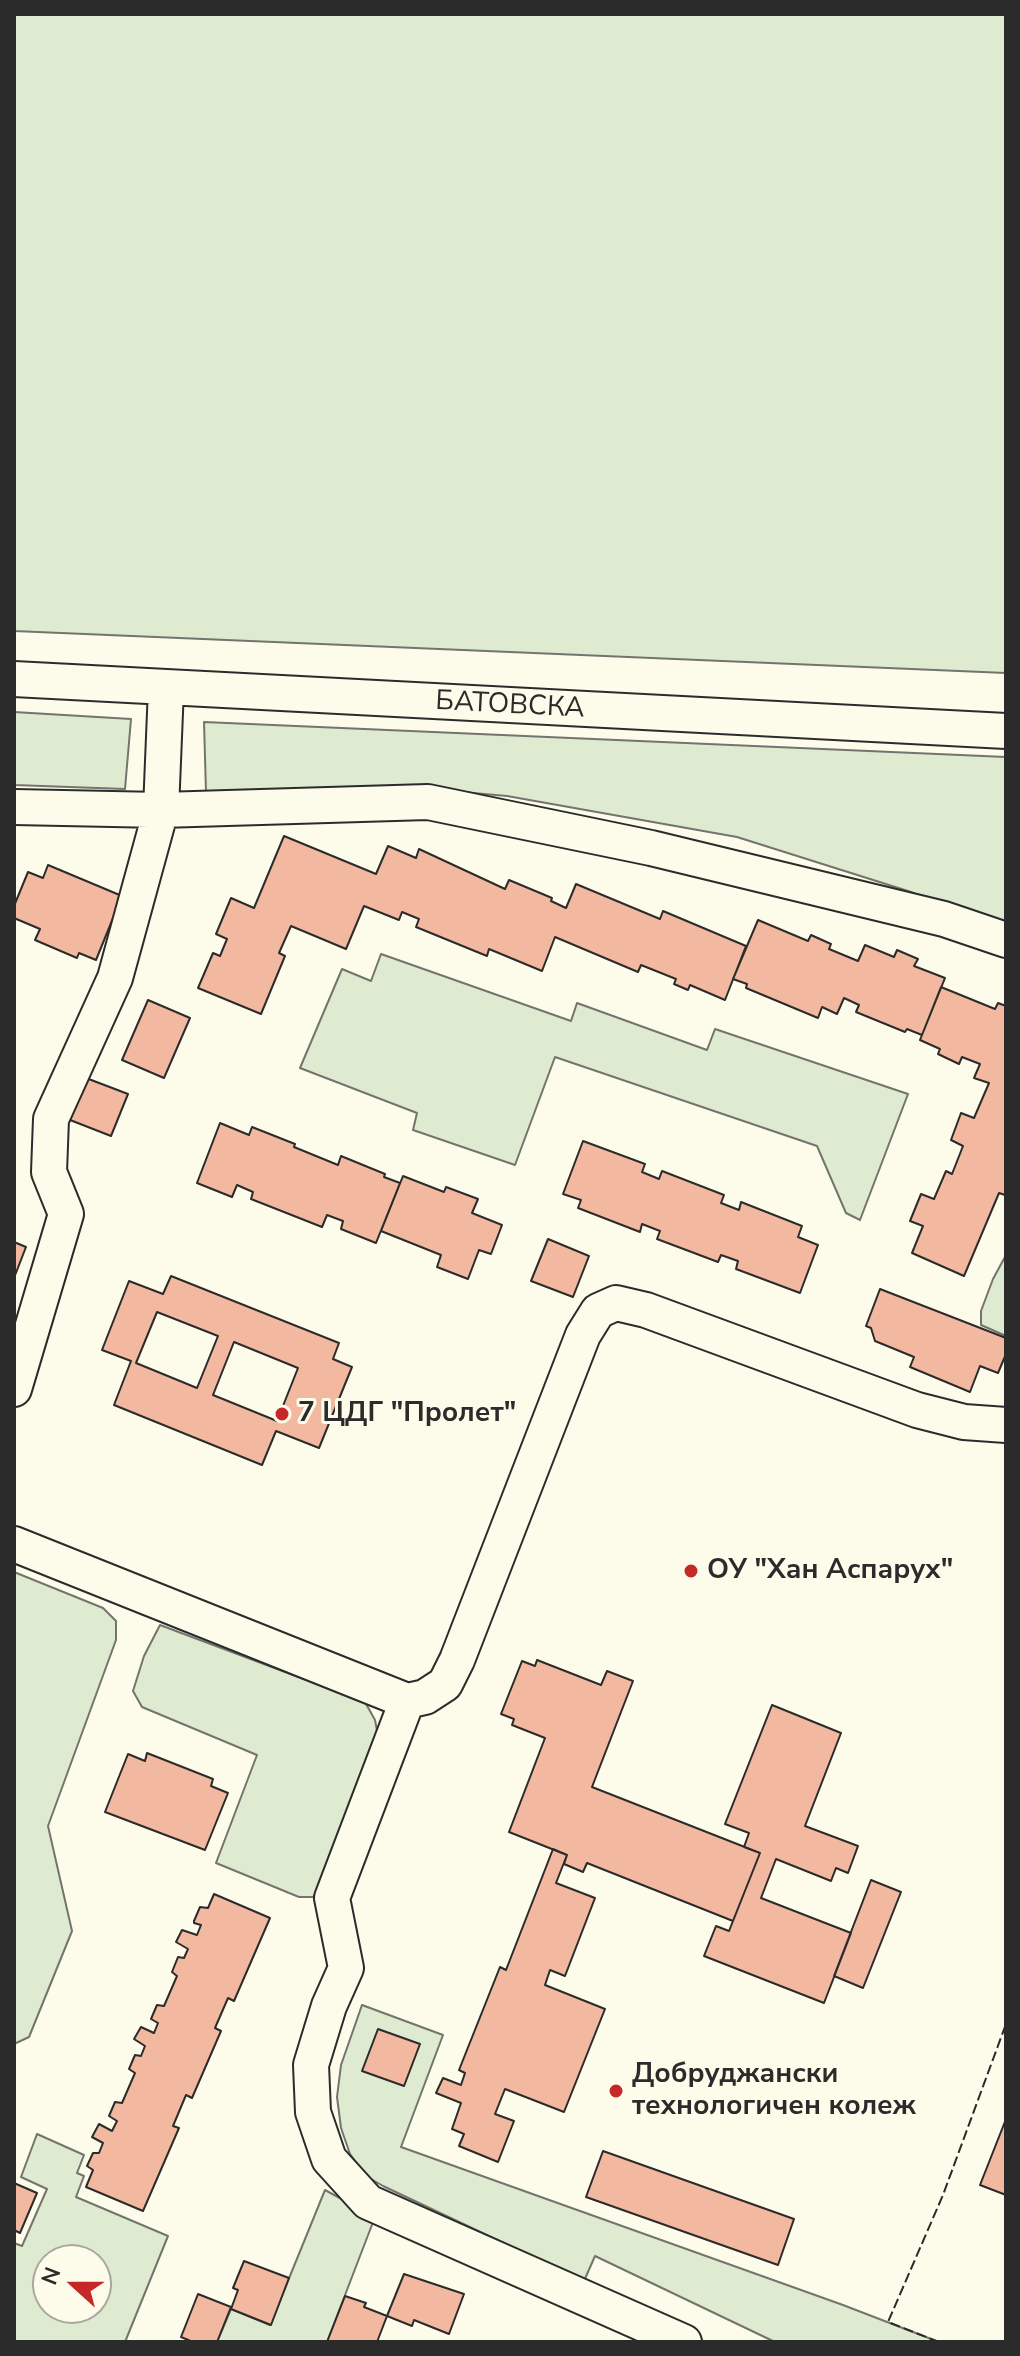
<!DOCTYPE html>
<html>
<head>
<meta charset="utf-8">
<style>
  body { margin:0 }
  #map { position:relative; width:1020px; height:2356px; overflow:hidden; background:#fdfbea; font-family:"Nunito Sans",sans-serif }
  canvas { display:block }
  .frame { position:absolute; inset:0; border:16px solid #2b2b2b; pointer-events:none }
  .north { position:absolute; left:32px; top:2244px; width:80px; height:80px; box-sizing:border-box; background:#fdfbea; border:2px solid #a9a89e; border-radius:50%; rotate:291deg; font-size:22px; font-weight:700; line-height:32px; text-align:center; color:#2b2b2b }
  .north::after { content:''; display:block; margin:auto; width:28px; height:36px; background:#c62828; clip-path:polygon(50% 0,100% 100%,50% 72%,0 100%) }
</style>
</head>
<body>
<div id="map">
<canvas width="1020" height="2356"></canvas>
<div class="frame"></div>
<div class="north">N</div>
</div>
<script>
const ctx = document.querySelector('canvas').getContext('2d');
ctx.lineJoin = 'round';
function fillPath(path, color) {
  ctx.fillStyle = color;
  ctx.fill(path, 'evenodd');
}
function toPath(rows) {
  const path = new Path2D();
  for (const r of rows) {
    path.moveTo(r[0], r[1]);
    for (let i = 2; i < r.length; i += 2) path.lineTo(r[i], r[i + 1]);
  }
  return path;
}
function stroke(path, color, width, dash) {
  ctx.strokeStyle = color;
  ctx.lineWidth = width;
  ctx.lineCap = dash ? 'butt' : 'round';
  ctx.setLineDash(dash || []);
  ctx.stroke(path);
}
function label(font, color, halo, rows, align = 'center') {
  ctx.font = font + ' "Nunito Sans",sans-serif';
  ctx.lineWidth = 6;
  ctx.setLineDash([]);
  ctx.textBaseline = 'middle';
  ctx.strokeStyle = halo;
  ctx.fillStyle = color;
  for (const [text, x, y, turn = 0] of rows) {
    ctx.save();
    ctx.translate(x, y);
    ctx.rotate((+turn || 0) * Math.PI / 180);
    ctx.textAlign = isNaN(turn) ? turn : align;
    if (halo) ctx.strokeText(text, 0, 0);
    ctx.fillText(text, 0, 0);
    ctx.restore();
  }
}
const green = toPath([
  [14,14,1006,14,1006,673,14,631,14,14],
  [14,712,131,719,125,789,14,785,14,712],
  [204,722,1006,757,1006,928,908,891,737,837,507,796,405,787,206,793,204,722],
  [381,954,571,1021,577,1003,707,1050,715,1029,908,1094,860,1220,846,1213,817,1146,555,1057,515,1165,413,1130,417,1113,300,1068,342,969,371,981,381,954],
  [1006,1255,1006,1336,981,1325,981,1311,993,1279,1006,1255],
  [14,1572,103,1608,116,1621,116,1640,48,1826,72,1931,29,2037,14,2044,14,1572],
  [160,1625,365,1702,375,1720,378,1736,321,1887,313,1897,299,1897,216,1863,257,1755,142,1707,133,1691,144,1656,160,1625],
  [362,2005,443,2035,401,2147,843,2305,939,2342,775,2342,595,2256,584,2281,383,2186,366,2176,350,2154,341,2128,337,2097,341,2065,362,2005],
  [37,2134,84,2155,77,2173,84,2176,76,2197,168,2236,125,2342,14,2342,14,2243,22,2246,47,2189,21,2177,37,2134],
  [48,2260,96,2260,96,2308,48,2308,48,2260],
  [325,2190,375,2217,327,2342,217,2342,231,2309,270,2325,325,2190]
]);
fillPath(green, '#deebd1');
stroke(green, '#74746e', 2);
const building = toPath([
  [284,836,376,874,388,846,416,858,419,849,505,889,509,880,552,898,551,901,566,908,576,884,660,919,663,911,746,946,725,1000,690,985,688,990,674,984,676,979,641,965,638,972,555,937,542,971,489,949,487,956,416,927,419,919,402,912,399,920,364,906,346,949,291,926,279,953,285,956,261,1014,198,988,213,953,220,956,227,939,216,934,231,898,254,908,284,836],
  [48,865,122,896,96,960,79,953,77,958,35,940,40,929,14,918,14,906,28,872,43,878,48,865],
  [758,920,808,941,811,935,831,944,829,949,858,961,865,945,894,957,897,950,918,959,914,966,945,978,922,1035,907,1029,905,1032,856,1012,859,1005,844,998,837,1014,822,1007,818,1018,746,988,747,984,733,979,758,920],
  [941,987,995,1009,998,1003,1006,1006,1006,1192,1005,1195,999,1193,964,1276,912,1253,923,1226,910,1221,921,1194,934,1199,946,1171,952,1174,963,1146,951,1140,961,1113,974,1118,989,1083,974,1078,980,1064,962,1057,959,1064,938,1054,940,1049,920,1040,941,987],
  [148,1000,190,1018,164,1078,122,1060,148,1000],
  [86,1078,128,1094,111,1136,70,1120,86,1078],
  [220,1123,249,1135,252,1127,295,1144,294,1147,338,1165,341,1156,385,1174,384,1177,400,1183,376,1243,341,1229,343,1221,327,1215,322,1227,251,1199,253,1192,237,1185,232,1197,197,1183,220,1123],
  [583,1141,645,1164,642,1172,659,1179,662,1171,724,1195,721,1203,739,1210,741,1202,802,1226,798,1237,818,1245,800,1293,736,1269,738,1261,721,1255,718,1262,657,1239,660,1231,642,1224,640,1232,578,1208,581,1200,563,1194,583,1141],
  [403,1176,444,1192,446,1187,478,1199,472,1213,502,1225,491,1254,479,1250,468,1279,437,1267,441,1255,381,1231,403,1176],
  [548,1239,589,1256,573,1297,531,1281,548,1239],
  [14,1242,26,1247,14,1278,14,1242],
  [171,1276,339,1343,333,1359,352,1367,319,1448,276,1431,262,1465,114,1405,131,1361,102,1350,129,1281,163,1294,171,1276],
  [157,1312,218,1336,197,1388,136,1363,157,1312],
  [234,1342,298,1368,277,1421,213,1395,234,1342],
  [880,1289,1006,1338,1006,1354,998,1373,980,1366,970,1392,910,1367,914,1357,875,1341,871,1328,866,1326,880,1289],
  [537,1660,601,1685,607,1671,633,1681,592,1787,760,1853,733,1921,587,1863,583,1872,564,1864,567,1855,509,1832,545,1738,512,1725,514,1719,501,1714,522,1661,535,1666,537,1660],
  [772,1705,841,1733,805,1826,858,1846,848,1873,836,1868,831,1881,776,1859,761,1898,851,1933,824,2003,704,1956,716,1926,729,1931,760,1853,744,1847,749,1833,725,1824,772,1705],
  [147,1753,213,1779,211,1786,228,1793,205,1850,105,1812,128,1754,145,1761,147,1753],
  [553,1849,567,1855,556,1883,595,1898,565,1976,550,1970,545,1985,605,2009,564,2112,505,2089,495,2114,514,2121,498,2162,459,2146,464,2134,452,2129,461,2103,436,2093,443,2078,461,2085,465,2073,459,2070,500,1967,506,1970,553,1849],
  [871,1880,901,1892,863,1988,834,1976,871,1880],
  [214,1894,270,1918,234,2001,228,1998,215,2028,221,2031,192,2098,186,2095,173,2126,179,2128,143,2211,86,2187,93,2170,87,2166,93,2153,99,2153,103,2143,92,2137,99,2124,112,2131,117,2121,109,2116,115,2102,122,2103,135,2073,129,2069,135,2055,141,2056,145,2046,134,2039,141,2027,154,2033,158,2023,151,2019,157,2005,164,2006,177,1976,172,1972,178,1957,184,1958,188,1949,176,1942,182,1930,197,1935,201,1925,194,1923,194,1921,200,1907,208,1908,214,1894],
  [378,2029,420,2044,404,2086,362,2071,378,2029],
  [1006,2119,1006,2195,980,2185,1006,2119],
  [603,2151,794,2219,778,2265,586,2197,603,2151],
  [14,2183,37,2193,20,2233,14,2230,14,2183],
  [244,2261,289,2278,271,2325,231,2309,238,2290,233,2288,244,2261],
  [404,2274,464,2294,449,2334,414,2320,412,2326,387,2316,404,2274],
  [198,2294,231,2307,217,2342,193,2342,181,2337,198,2294],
  [345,2296,366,2303,364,2307,387,2316,377,2342,327,2342,345,2296]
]);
fillPath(building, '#f2b8a0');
stroke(building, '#2b2b2b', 2);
const minor = toPath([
  [14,679,1006,731],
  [14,807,161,810,428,802,651,848,944,919,1006,940],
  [14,1389,66,1214,49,1172,51,1119,115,978,161,810,166,688],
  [14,1544,407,1701,425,1697,445,1684,457,1660,583,1335,598,1311,616,1303,646,1310,917,1410,964,1422,1006,1425],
  [407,1701,332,1898,346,1968,329,2006,311,2065,313,2112,329,2159,368,2202,684,2342]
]);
stroke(minor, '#2b2b2b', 38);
stroke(minor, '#fdfbea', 34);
stroke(toPath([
  [939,2342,888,2322,943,2195,1006,2024]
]), '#2b2b2b', 2, [10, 4]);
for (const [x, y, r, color] of [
  [282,1414,8,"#c62828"],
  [691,1571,8,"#c62828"],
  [616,2091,8,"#c62828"]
]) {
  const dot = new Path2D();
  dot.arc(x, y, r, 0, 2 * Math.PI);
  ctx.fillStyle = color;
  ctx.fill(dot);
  stroke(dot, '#fdfbea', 3);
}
label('28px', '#2b2b2b', '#fdfbea', [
  ["БАТОВСКА",510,706,3]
]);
label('bold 28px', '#2b2b2b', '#fdfbea', [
  ["7 ЦДГ \"Пролет\"",298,1414],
  ["ОУ \"Хан Аспарух\"",707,1571],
  ["Добруджански",632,2075],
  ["технологичен колеж",632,2107]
], 'left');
</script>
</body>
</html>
